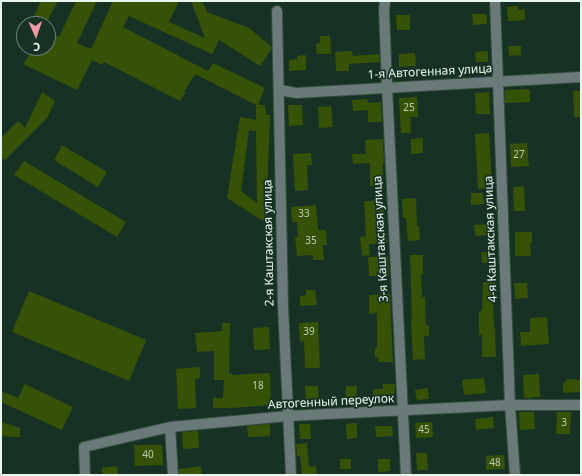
<!DOCTYPE html>
<html>
<head>
<meta charset="utf-8">
<style>
  body { margin:0 }
  #map { position:relative; width:582px; height:476px; overflow:hidden; background:#173224; font-family:"Noto Sans",sans-serif }
  canvas { display:block }
  .frame { position:absolute; inset:0; border:2px solid #e8f8ee; pointer-events:none }
  .north { position:absolute; left:16px; top:16px; width:40px; height:40px; box-sizing:border-box; background:#173224; border:1px solid #6b8175; border-radius:50%; rotate:177deg; font-size:11px; font-weight:700; line-height:16px; text-align:center; color:#e8f8ee }
  .north::after { content:''; display:block; margin:auto; width:14px; height:18px; background:#f49aa6; clip-path:polygon(50% 0,100% 100%,50% 72%,0 100%) }
</style>
</head>
<body>
<div id="map">
<canvas width="582" height="476"></canvas>
<div class="frame"></div>
<div class="north">С</div>
</div>
<script>
const ctx = document.querySelector('canvas').getContext('2d');
ctx.lineJoin = 'round';
function fillPath(path, color) {
  ctx.fillStyle = color;
  ctx.fill(path, 'evenodd');
}
function toPath(rows) {
  const path = new Path2D();
  for (const r of rows) {
    path.moveTo(r[0], r[1]);
    for (let i = 2; i < r.length; i += 2) path.lineTo(r[i], r[i + 1]);
  }
  return path;
}
function stroke(path, color, width, dash) {
  ctx.strokeStyle = color;
  ctx.lineWidth = width;
  ctx.lineCap = dash ? 'butt' : 'round';
  ctx.setLineDash(dash || []);
  ctx.stroke(path);
}
function label(font, color, halo, rows, align = 'center') {
  ctx.font = font + ' "Noto Sans",sans-serif';
  ctx.lineWidth = 3.5;
  ctx.setLineDash([]);
  ctx.textBaseline = 'middle';
  ctx.strokeStyle = halo;
  ctx.fillStyle = color;
  for (const [text, x, y, turn = 0] of rows) {
    ctx.save();
    ctx.translate(x, y);
    ctx.rotate((+turn || 0) * Math.PI / 180);
    ctx.textAlign = isNaN(turn) ? turn : align;
    if (halo) ctx.strokeText(text, 0, 0);
    ctx.fillText(text, 0, 0);
    ctx.restore();
  }
}
fillPath(toPath([
  [41,1,58,1,46,24,30,24],
  [76,1,97,1,77,43,91,49,113,1,179,1,169,22,205,38,191,1,202,1,207,12,249,28,271,46,271,50,260,66,219,40,212,54,129,16,123,27,208,71,213,63,265,88,258,105,265,105,266,115,270,115,266,223,227,198,240,117,256,120,256,105,195,74,184,92,186,92,180,101,104,62,102,65,92,60,77,90,23,64,34,48,48,48,48,31,59,37],
  [249,130,256,131,257,203,241,191],
  [518,6,518,10,525,9,525,20,508,21,507,7],
  [472,14,487,14,487,24,473,25],
  [396,15,410,15,410,30,397,30],
  [320,36,330,36,331,54,317,54,316,44,320,43],
  [508,46,521,46,521,55,509,56],
  [352,51,353,56,379,54,380,62,349,64,349,71,336,71,335,52],
  [488,51,488,62,476,62,475,52],
  [415,53,416,66,399,67,399,54],
  [306,55,306,70,289,71,289,60,298,59,297,56],
  [530,89,530,102,505,103,505,90],
  [573,91,581,91,581,117,574,117],
  [42,92,55,101,47,118,5,160,1,157,1,138,18,121,25,128],
  [489,92,490,114,476,114,475,93],
  [417,97,418,117,410,117,411,133,401,133,399,98],
  [367,99,368,103,381,102,382,122,368,122,368,110,353,111,352,100],
  [288,105,302,105,303,125,289,126],
  [331,106,333,127,319,128,318,107],
  [489,133,492,188,478,189,475,134],
  [423,138,423,153,411,154,411,139],
  [383,139,384,162,383,163,383,186,370,186,370,163,353,164,352,154,366,154,365,140],
  [527,143,529,166,511,167,510,144],
  [62,145,107,172,98,187,54,160],
  [311,153,312,165,307,165,308,190,295,191,293,154],
  [24,161,126,222,117,237,14,175],
  [524,186,525,211,514,211,513,187],
  [471,193,483,193,484,204,471,205],
  [416,198,417,226,419,226,420,240,408,241,406,218,403,218,402,199],
  [383,200,387,243,369,244,370,255,362,256,360,237,366,236,364,201],
  [316,205,318,230,326,230,327,245,323,245,324,260,313,260,313,255,297,256,295,237,298,237,297,222,292,222,291,207],
  [491,224,492,235,475,236,474,225],
  [515,232,532,232,532,243,530,243,531,256,515,256],
  [481,252,492,252,493,263,482,263],
  [410,255,423,255,423,274,421,274,422,297,425,297,426,325,429,325,429,336,424,336,425,359,413,360,411,319,412,319],
  [388,256,389,276,369,276,368,257],
  [483,282,495,282,494,300,493,300,494,328,495,328,496,357,482,357,482,335,479,335,479,311,482,311],
  [514,283,527,283,528,298,515,299],
  [306,290,315,290,317,305,300,306,300,296,306,295],
  [29,291,146,340,129,381,12,332],
  [390,294,393,362,378,362,378,357,375,357,375,348,377,348,377,313,369,314,369,295],
  [547,317,549,344,521,346,520,332,530,332,530,318],
  [318,322,320,368,305,368,304,341,300,342,299,323],
  [222,323,230,323,229,373,232,373,232,375,270,373,271,405,232,408,213,408,213,398,223,398,224,380,214,380,214,351,197,352,195,333,222,331],
  [269,327,270,349,254,350,253,328],
  [200,367,200,378,195,379,196,408,178,409,176,369],
  [539,374,540,397,533,397,533,398,524,398,523,375],
  [484,378,486,393,464,395,462,380],
  [566,379,581,380,581,392,563,393,563,382,566,382],
  [25,384,73,407,62,430,1,402,1,391,18,398],
  [383,384,395,384,394,400,374,401,373,389,383,389],
  [305,386,318,386,319,405,306,406],
  [346,386,357,386,356,406,347,405,347,401,345,401],
  [428,388,429,399,417,400,415,390],
  [519,412,534,412,535,429,520,430],
  [557,412,571,412,570,434,556,434],
  [493,417,494,428,476,430,475,419],
  [1,422,20,428,20,437,1,436],
  [432,422,433,437,416,438,415,423],
  [357,423,357,438,347,439,346,424],
  [270,424,270,436,248,437,247,426],
  [299,424,310,424,311,439,300,439],
  [375,426,392,426,393,436,376,437],
  [198,431,199,448,183,449,182,432],
  [307,443,309,467,316,466,317,475,302,475,300,456,297,456,296,444],
  [134,445,162,445,163,465,135,466],
  [416,453,427,453,428,470,417,470],
  [504,455,505,469,486,470,486,456],
  [340,459,351,459,351,469,340,469],
  [378,459,390,459,390,471,378,472],
  [117,466,118,475,102,475,102,468],
  [201,466,202,475,179,475,179,469]
]), '#355206');
const minor = toPath([
  [385,1,384,9,387,87,406,475],
  [495,1,510,405,515,475],
  [277,11,283,306,291,475],
  [280,90,296,93,581,77],
  [170,427,173,475],
  [85,475,84,447,170,427,288,416,510,405,581,405]
]);
stroke(minor, '#344e40', 12);
stroke(minor, '#697a78', 10);
label('10px', '#bbceb4', null, [
  ["25",409,108],
  ["27",519,155],
  ["33",304,214],
  ["35",311,241],
  ["39",309,332],
  ["18",258,386],
  ["3",564,423],
  ["45",424,430],
  ["40",148,455],
  ["48",495,463]
]);
label('12px', '#e8f8ee', '#173224', [
  ["1-я Автогенная улица",430,72,-3],
  ["3-я Каштакская улица",381,239,-93],
  ["4-я Каштакская улица",491,239,-92],
  ["2-я Каштакская улица",269,243,-91],
  ["Автогенный переулок",331,402,-3]
]);
</script>
</body>
</html>
